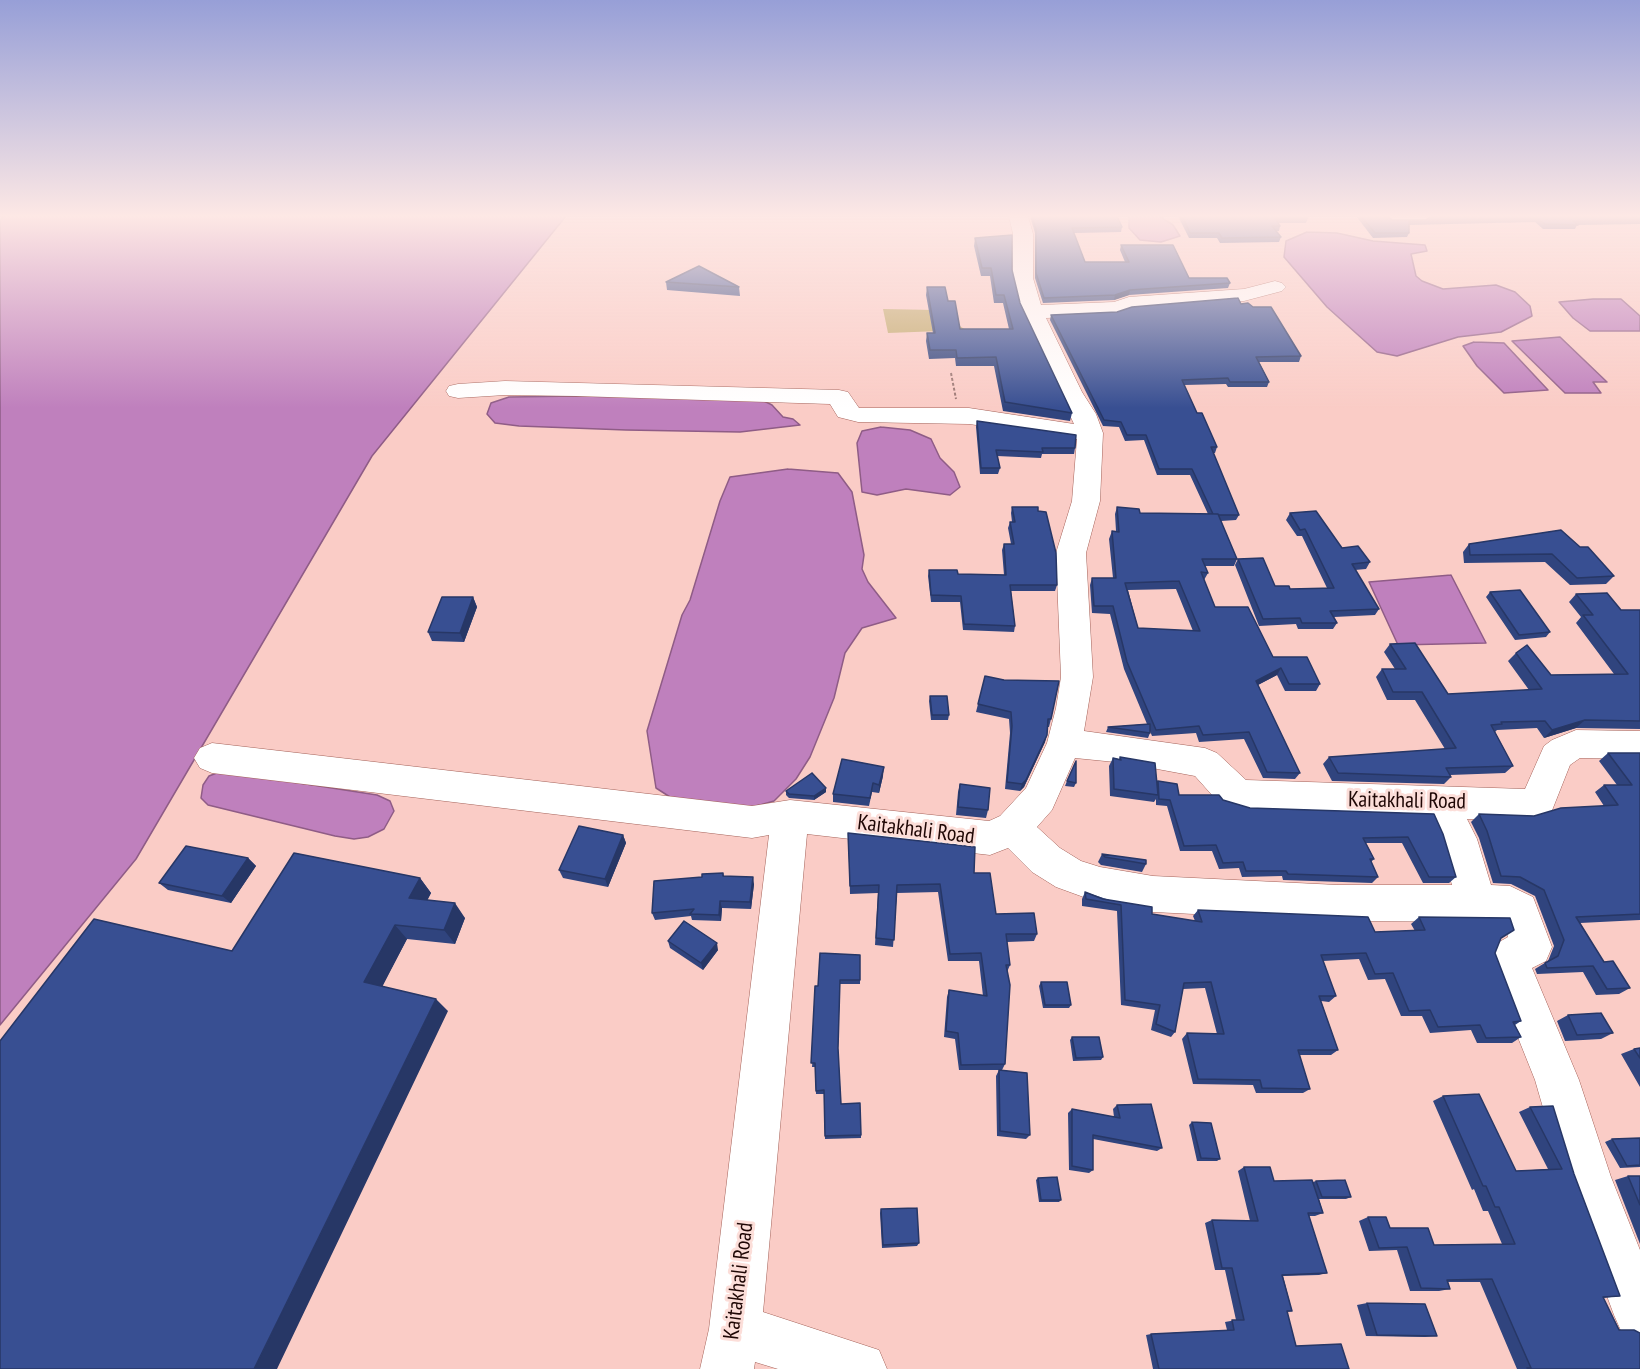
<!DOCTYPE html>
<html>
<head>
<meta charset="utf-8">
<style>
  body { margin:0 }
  canvas { display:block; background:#faccc6 }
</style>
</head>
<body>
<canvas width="1640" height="1369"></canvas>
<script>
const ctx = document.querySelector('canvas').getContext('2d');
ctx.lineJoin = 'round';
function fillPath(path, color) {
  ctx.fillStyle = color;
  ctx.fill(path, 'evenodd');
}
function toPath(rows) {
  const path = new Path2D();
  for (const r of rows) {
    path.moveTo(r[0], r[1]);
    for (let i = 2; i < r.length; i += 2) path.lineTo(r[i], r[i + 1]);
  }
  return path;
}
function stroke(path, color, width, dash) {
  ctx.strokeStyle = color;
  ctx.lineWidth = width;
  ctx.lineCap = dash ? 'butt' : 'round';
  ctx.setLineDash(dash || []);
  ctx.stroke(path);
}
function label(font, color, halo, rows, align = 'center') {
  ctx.font = font + ' "PT Sans Narrow",sans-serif';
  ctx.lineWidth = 6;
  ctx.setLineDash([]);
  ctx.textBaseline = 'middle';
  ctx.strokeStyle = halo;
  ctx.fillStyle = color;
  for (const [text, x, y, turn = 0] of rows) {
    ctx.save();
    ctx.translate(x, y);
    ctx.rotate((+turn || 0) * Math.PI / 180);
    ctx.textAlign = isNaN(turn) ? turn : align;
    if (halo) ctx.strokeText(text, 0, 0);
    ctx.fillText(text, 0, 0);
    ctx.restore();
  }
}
fillPath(toPath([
  [883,309,935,310,966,330,888,333]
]), '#c2a96c');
const water = toPath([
  [5,216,566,216,372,456,136,859,0,1025,0,220,5,216],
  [1129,216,1159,216,1173,225,1180,236,1161,242,1140,240,1129,228,1129,216],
  [1307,232,1337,233,1373,241,1425,245,1427,251,1411,254,1416,276,1422,281,1443,289,1496,285,1515,292,1530,306,1532,316,1501,332,1458,337,1397,356,1377,352,1327,307,1284,257,1286,241,1307,232],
  [1593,299,1621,299,1640,316,1640,331,1590,331,1573,318,1559,302,1593,299],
  [1560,337,1607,382,1593,382,1601,393,1565,393,1512,341,1560,337],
  [1474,342,1504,343,1548,390,1504,393,1477,366,1463,346,1474,342],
  [577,396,760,399,772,405,783,417,793,419,800,425,740,432,626,430,519,426,495,423,487,414,491,403,509,397,577,396],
  [881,427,910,430,931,439,940,458,954,472,960,487,950,495,906,489,877,495,862,492,857,443,862,431,881,427],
  [788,469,838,473,852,492,864,555,862,569,868,582,896,618,862,628,845,653,834,698,810,757,796,779,774,801,728,814,684,806,656,788,647,731,682,615,690,600,720,501,730,477,788,469],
  [1451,575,1486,643,1398,645,1369,582,1451,575],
  [222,771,377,795,390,801,394,811,384,829,368,837,354,839,335,836,208,805,201,798,203,785,209,776,222,771]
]);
fillPath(water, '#bf80bd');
stroke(water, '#8f5c86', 1.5);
const minor = toPath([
  [1009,216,1028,216,1033,234,1033,278,1041,305,1114,302,1129,297,1244,289,1275,281,1282,283,1286,287,1282,291,1244,301,1130,310,1115,315,1046,318,1082,392,1096,414,1103,433,1100,501,1086,553,1093,677,1084,731,1205,748,1217,753,1246,780,1525,789,1544,746,1552,740,1576,730,1640,731,1640,759,1580,758,1570,765,1551,813,1525,821,1467,819,1477,839,1491,885,1510,886,1533,897,1552,947,1546,961,1532,968,1579,1080,1611,1177,1640,1250,1640,1341,1622,1333,1614,1315,1563,1177,1535,1080,1489,965,1488,959,1494,945,1508,937,1503,922,1338,921,1153,912,1100,903,1056,887,1032,872,1008,848,990,855,807,834,763,1312,879,1350,887,1369,778,1369,755,1362,754,1369,700,1369,709,1329,769,835,752,838,212,773,200,768,194,758,200,748,212,743,752,806,790,800,989,821,1000,816,1026,788,1047,743,1056,708,1061,677,1056,553,1072,501,1077,439,969,424,858,422,838,417,830,404,576,396,505,395,458,398,449,396,446,391,449,386,458,384,505,381,839,390,848,392,859,408,969,408,1074,424,1021,311,1013,278,1013,234,1009,216],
  [1075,758,1125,763,1195,776,1220,804,1246,812,1429,818,1439,839,1452,885,1338,885,1153,876,1100,867,1081,861,1060,848,1037,827,1052,810,1075,758],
  [1382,216,1433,216,1424,222,1391,222,1382,216]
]);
stroke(minor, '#a46259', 1);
stroke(toPath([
  [951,373,956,399]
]), '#9a7672', 2, [3, 2]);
fillPath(minor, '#fff');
fillPath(toPath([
  [1030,216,1117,216,1122,227,1121,232,1074,233,1085,262,1125,262,1120,250,1121,245,1189,278,1230,283,1228,288,1129,295,1114,300,1043,303,1035,278,1035,233],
  [1178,216,1307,216,1308,218,1306,223,1278,223,1280,226,1279,231,1276,231,1281,237,1279,242,1220,243,1217,238,1189,238],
  [1356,216,1388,216,1392,220,1426,220,1640,216,1640,224,1577,225,1575,229,1543,229,1535,222,1409,225,1409,233,1407,237,1373,238],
  [975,238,1012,270,1020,303,1072,413,1070,421,1003,411,994,366,956,366,955,358,929,359,926,341,927,333,933,333,926,295,927,287,948,301,960,329,1009,329,1003,303,994,303,990,276,981,276,974,246],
  [666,282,739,287,740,296,667,290],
  [1241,304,1301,356,1299,362,1259,362,1269,382,1267,387,1228,387,1226,384,1184,385,1197,413,1217,447,1215,453,1213,453,1239,515,1236,520,1221,521,1237,559,1234,566,1205,566,1208,573,1204,580,1215,607,1273,657,1320,684,1316,691,1285,691,1277,675,1258,685,1300,773,1295,779,1263,778,1244,739,1199,742,1196,733,1152,736,1150,731,1150,733,1148,738,1106,732,1108,727,1147,724,1124,669,1110,614,1092,613,1090,585,1092,578,1113,578,1109,539,1112,531,1116,531,1115,514,1117,507,1140,513,1208,514,1190,475,1157,475,1144,440,1125,441,1119,427,1103,426,1050,320,1051,315,1117,312],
  [1176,589,1193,631,1138,628,1128,590],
  [977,421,1075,448,1074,454,1042,454,1041,458,997,456,1000,468,998,474,980,474,976,427],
  [1012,507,1057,585,1055,591,1011,591,1015,626,1014,632,963,630,960,602,931,602,928,576,929,570,958,574,1004,575,1002,550,1004,544,1011,544,1008,528,1010,522,1012,522,1011,513],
  [1290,513,1342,548,1370,562,1366,569,1355,570,1379,609,1375,615,1334,617,1337,623,1333,629,1298,629,1296,624,1259,626,1235,565,1238,559,1275,586,1290,589,1327,588,1302,536,1297,536,1286,520],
  [1469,544,1580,547,1614,576,1606,584,1570,585,1545,562,1464,563,1463,552],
  [1490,592,1550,632,1546,637,1515,640,1486,597],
  [1576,594,1621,610,1640,610,1640,729,1576,728,1544,738,1537,728,1497,730,1495,732,1513,766,1505,773,1450,775,1451,777,1444,784,1332,781,1323,764,1329,757,1445,749,1415,700,1387,700,1376,677,1382,669,1395,669,1384,652,1390,644,1448,694,1529,690,1508,661,1516,653,1551,675,1614,674,1576,623,1581,617,1569,602],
  [473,597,477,607,464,642,432,641,428,632],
  [985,676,1051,719,1049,727,1047,727,1045,742,1024,787,1020,791,1005,789,1010,733,1009,719,976,712],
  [930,696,949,715,948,720,931,720,929,701],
  [1608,753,1640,753,1640,920,1580,923,1604,962,1630,988,1619,994,1596,995,1583,972,1537,974,1535,969,1548,961,1554,946,1535,896,1511,884,1493,883,1479,838,1471,822,1479,814,1534,816,1604,806,1595,792,1604,785,1617,785,1599,761],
  [1120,757,1157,784,1158,781,1179,795,1223,800,1250,808,1434,814,1456,877,1449,883,1423,883,1402,843,1366,843,1374,859,1371,862,1378,877,1372,883,1283,880,1282,876,1242,877,1239,868,1219,869,1212,851,1180,851,1167,806,1156,805,1156,799,1154,802,1110,796,1109,766,1113,758,1119,759],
  [883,776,879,793,872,792,869,806,833,802,833,794],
  [1067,781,1076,783,1074,787,1065,786],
  [960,784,988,810,986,818,956,815,958,792],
  [786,791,826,792,814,800,789,798,786,795],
  [848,833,974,873,996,914,1037,934,1034,941,1007,942,1010,965,1007,972,1005,1064,1002,1070,959,1070,955,1039,944,1037,947,997,949,990,983,996,979,961,948,961,938,892,897,893,893,947,875,945,878,893,850,894],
  [623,835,626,843,608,887,563,878,559,870],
  [1102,854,1146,864,1142,872,1101,865,1098,862],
  [248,858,256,866,231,903,168,890,159,883],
  [723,873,724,876,754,884,751,909,722,908,721,921,692,920,691,916,655,920,652,913,702,877],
  [420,878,431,893,427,900,465,918,455,944,407,939,382,986,448,1011,232,951],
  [1085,892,1152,914,1195,921,1193,916,1198,910,1375,932,1415,931,1411,924,1419,917,1500,939,1495,953,1521,1021,1515,1025,1521,1037,1512,1043,1477,1043,1471,1030,1430,1033,1422,1016,1401,1016,1385,979,1368,980,1359,959,1323,961,1336,996,1329,1002,1321,1001,1338,1050,1331,1055,1299,1055,1310,1089,1303,1093,1256,1093,1253,1085,1193,1084,1182,1039,1187,1033,1217,1034,1205,988,1183,989,1175,1032,1171,1037,1151,1030,1155,1010,1121,1005,1117,911,1082,906,1082,899],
  [668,941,718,950,703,970,670,948],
  [820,953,860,980,860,984,840,984,838,1048,841,1104,861,1135,861,1138,825,1139,824,1094,816,1094,815,1067,812,1067,818,986],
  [1041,982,1071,1005,1069,1008,1043,1008,1039,986],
  [1568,1015,1613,1033,1601,1039,1565,1041,1557,1021],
  [1072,1037,1103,1057,1101,1060,1073,1061,1070,1040],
  [1640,1048,1640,1087,1621,1054,1634,1049],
  [999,1070,1030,1135,1026,1139,997,1136,996,1076],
  [1443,1096,1516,1171,1548,1169,1519,1112,1530,1107,1574,1174,1620,1296,1603,1298,1640,1369,1514,1369,1517,1369,1480,1282,1448,1282,1450,1289,1439,1291,1410,1291,1397,1250,1369,1251,1359,1221,1368,1217,1390,1228,1434,1245,1502,1244,1488,1211,1483,1211,1474,1189,1472,1190,1433,1101],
  [1117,1105,1162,1148,1157,1151,1093,1139,1093,1170,1089,1173,1069,1170,1068,1113,1072,1109,1114,1117,1113,1109],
  [1192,1122,1220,1159,1217,1161,1197,1161,1189,1125],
  [1640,1138,1640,1167,1620,1168,1605,1142,1612,1139],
  [1244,1167,1274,1181,1313,1182,1316,1181,1351,1197,1346,1199,1319,1199,1323,1213,1315,1216,1309,1216,1327,1273,1319,1275,1283,1276,1292,1311,1287,1312,1296,1346,1349,1369,1153,1369,1146,1335,1151,1334,1227,1330,1225,1322,1236,1320,1225,1270,1215,1270,1205,1223,1212,1220,1250,1221,1238,1171],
  [1628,1176,1640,1176,1640,1244,1615,1180],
  [1038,1178,1061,1200,1059,1202,1039,1202,1036,1180],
  [881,1209,919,1243,917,1246,882,1248,880,1213],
  [1367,1303,1437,1336,1425,1337,1366,1336,1357,1305]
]), '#30447e');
fillPath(toPath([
  [1130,290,1129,295,1114,300,1115,295],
  [473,597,477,607,464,642,460,633],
  [1281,668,1277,675,1252,688,1256,681],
  [1585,720,1576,728,1544,738,1552,730],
  [1047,735,1045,742,1024,787,1020,791,1022,784],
  [884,767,883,776,879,793,879,785],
  [826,788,826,792,814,800,814,796],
  [623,835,626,843,608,887,605,879],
  [248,858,256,866,231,903,222,896],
  [753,877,754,884,751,909,750,902],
  [420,878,431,893,421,913,409,898],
  [720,901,722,908,721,921,719,915],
  [455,903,465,918,455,944,444,930],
  [395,925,407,939,378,995,364,982],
  [717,943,718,950,703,970,701,963],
  [436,999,448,1011,277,1369,254,1369]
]), '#273766');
const building = toPath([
  [1032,216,1117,216,1122,227,1072,228,1085,262,1129,262,1121,245,1173,245,1189,278,1227,278,1230,283,1130,290,1115,295,1044,298,1036,273,1036,229,1032,216],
  [1182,216,1307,216,1308,218,1275,218,1280,226,1272,226,1281,237,1222,238,1219,233,1190,233,1182,216],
  [1361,216,1388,216,1392,220,1426,220,1431,216,1640,216,1640,220,1573,221,1578,225,1545,224,1537,218,1409,221,1409,233,1375,233,1361,216],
  [1012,235,1012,270,1020,303,1072,413,1005,402,996,357,957,358,956,350,930,350,927,333,935,333,927,287,945,287,948,301,955,301,960,329,1013,329,1004,295,996,295,991,268,982,268,975,238,1012,235],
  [699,266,739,287,666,282,699,266],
  [1238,298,1241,304,1248,303,1253,307,1271,307,1301,356,1256,357,1269,382,1230,382,1228,378,1182,380,1197,413,1202,413,1217,447,1211,447,1239,515,1219,515,1218,514,1213,514,1192,469,1159,469,1146,435,1127,435,1121,422,1104,420,1051,315,1117,312,1132,307,1238,298],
  [977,421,1076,435,1075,448,1042,448,1043,452,996,450,1000,468,981,468,977,421],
  [1012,507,1038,507,1038,511,1046,512,1056,553,1057,585,1010,585,1015,626,964,624,961,596,931,595,929,570,957,570,958,574,1006,575,1004,544,1014,544,1010,522,1015,522,1012,507],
  [1117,507,1139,509,1140,513,1218,514,1237,559,1202,559,1208,573,1201,572,1215,607,1248,607,1273,657,1307,657,1320,684,1289,684,1281,668,1256,681,1300,773,1267,772,1249,732,1203,735,1199,726,1156,730,1127,662,1113,606,1094,606,1092,578,1116,578,1112,531,1119,532,1117,507],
  [1179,581,1200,631,1138,628,1125,583,1179,581],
  [1316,511,1342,548,1358,546,1370,562,1352,564,1379,609,1330,611,1337,623,1302,623,1300,618,1263,619,1238,559,1263,558,1275,586,1289,586,1290,589,1334,588,1305,529,1300,530,1290,513,1316,511],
  [1561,530,1580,547,1588,547,1614,576,1577,578,1552,554,1470,555,1469,544,1561,530],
  [1520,590,1550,632,1519,635,1490,592,1520,590],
  [1607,593,1621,610,1640,610,1640,721,1585,720,1552,730,1545,721,1501,722,1502,724,1491,725,1513,766,1446,768,1451,777,1338,773,1329,757,1456,748,1422,692,1393,692,1382,669,1406,669,1390,644,1415,643,1448,694,1542,689,1516,653,1527,645,1551,675,1628,674,1583,615,1593,615,1576,594,1607,593],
  [442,597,473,597,460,633,428,632,442,597],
  [985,676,1004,680,1059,681,1051,719,1048,719,1047,735,1026,780,1022,784,1007,782,1012,726,1011,712,978,704,985,676],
  [930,696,947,696,949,715,932,715,930,696],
  [1150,724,1150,733,1108,727,1150,724],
  [1608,753,1640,753,1640,914,1576,917,1604,962,1613,961,1630,988,1607,989,1593,966,1547,968,1545,963,1558,956,1564,940,1544,890,1520,877,1501,876,1487,831,1479,814,1534,816,1561,808,1618,805,1604,785,1632,785,1608,753],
  [1120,757,1155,763,1158,795,1114,789,1113,758,1121,760,1120,757],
  [842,759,884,767,879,785,873,783,870,798,833,794,842,759],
  [1076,761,1076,783,1067,781,1076,761],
  [812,773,826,788,814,796,789,794,786,791,812,773],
  [1158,781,1177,784,1179,795,1219,795,1223,800,1250,808,1434,814,1443,834,1456,877,1429,877,1408,837,1363,838,1374,859,1370,859,1378,877,1288,874,1286,871,1246,871,1243,862,1223,863,1216,845,1184,846,1170,800,1159,799,1158,781],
  [960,784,990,788,988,810,958,807,960,784],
  [579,826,623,835,605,879,559,870,579,826],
  [848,833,975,847,974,873,990,873,996,914,1034,913,1037,934,1006,934,1010,965,1006,965,1010,985,1005,1064,961,1065,958,1033,946,1031,949,990,987,996,981,953,950,954,940,884,897,885,894,940,876,938,879,885,850,886,848,833],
  [186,846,248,858,222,896,159,883,186,846],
  [294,853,420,878,409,898,455,903,444,930,395,925,364,982,436,999,254,1369,0,1369,0,1041,94,919,232,951,294,853],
  [1102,854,1146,860,1146,864,1105,857,1102,854],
  [723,873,723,876,753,877,750,902,720,901,719,915,690,914,694,909,652,913,654,881,702,877,702,874,723,873],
  [1085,892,1103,899,1152,907,1152,914,1202,922,1198,910,1368,917,1375,932,1425,930,1419,917,1510,918,1514,930,1501,938,1495,953,1521,1021,1513,1022,1521,1037,1486,1038,1480,1025,1438,1027,1430,1010,1409,1011,1393,973,1375,974,1366,953,1321,955,1336,996,1319,996,1338,1050,1298,1050,1310,1089,1262,1088,1260,1080,1198,1079,1187,1033,1224,1034,1211,982,1184,983,1175,1032,1156,1024,1160,1005,1125,1000,1121,905,1086,899,1085,892],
  [684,921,717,943,701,963,668,941,684,921],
  [820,953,860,955,860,980,840,980,838,1048,841,1104,860,1103,861,1135,825,1136,824,1090,816,1091,815,1063,811,1063,815,986,818,986,820,953],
  [1041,982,1067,982,1071,1005,1045,1005,1041,982],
  [1601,1013,1613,1033,1577,1035,1568,1015,1601,1013],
  [1072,1037,1099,1037,1103,1057,1076,1058,1072,1037],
  [1640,1048,1640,1058,1634,1049,1640,1048],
  [999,1070,1027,1073,1030,1135,1000,1131,999,1070],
  [1479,1094,1516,1171,1562,1169,1530,1107,1553,1106,1574,1174,1620,1296,1603,1297,1619,1330,1634,1330,1640,1333,1640,1369,1528,1369,1527,1368,1531,1368,1492,1279,1447,1280,1450,1289,1421,1288,1407,1247,1379,1248,1368,1217,1386,1217,1390,1228,1428,1228,1434,1245,1515,1244,1499,1207,1495,1207,1486,1186,1483,1186,1443,1096,1479,1094],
  [1151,1104,1162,1148,1093,1135,1093,1170,1072,1166,1072,1109,1120,1118,1117,1105,1151,1104],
  [1192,1122,1211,1123,1220,1159,1201,1158,1192,1122],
  [1640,1138,1640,1165,1627,1166,1612,1139,1640,1138],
  [1244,1167,1270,1167,1274,1181,1312,1180,1323,1213,1308,1213,1327,1273,1282,1275,1292,1311,1287,1311,1296,1346,1341,1344,1349,1369,1159,1369,1151,1334,1234,1330,1232,1320,1244,1320,1232,1268,1222,1268,1212,1220,1258,1221,1244,1167],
  [1628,1176,1640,1176,1640,1205,1628,1176],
  [1057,1177,1061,1200,1041,1200,1038,1178,1057,1177],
  [1345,1180,1351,1197,1322,1197,1316,1181,1345,1180],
  [917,1208,919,1243,883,1245,881,1209,917,1208],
  [1367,1303,1425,1304,1437,1336,1377,1335,1367,1303]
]);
fillPath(building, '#384f92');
stroke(building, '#273766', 1.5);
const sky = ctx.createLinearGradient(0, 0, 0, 408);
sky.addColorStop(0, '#979fd7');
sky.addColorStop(0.53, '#fde8e5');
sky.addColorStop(1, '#fde8e500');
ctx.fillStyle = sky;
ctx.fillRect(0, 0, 1640, 408);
label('22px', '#1f0705', '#fcded9', [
  ["Kaitakhali Road",1407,801,1],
  ["Kaitakhali Road",916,830,7],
  ["Kaitakhali Road",739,1281,-83]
]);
</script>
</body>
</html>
